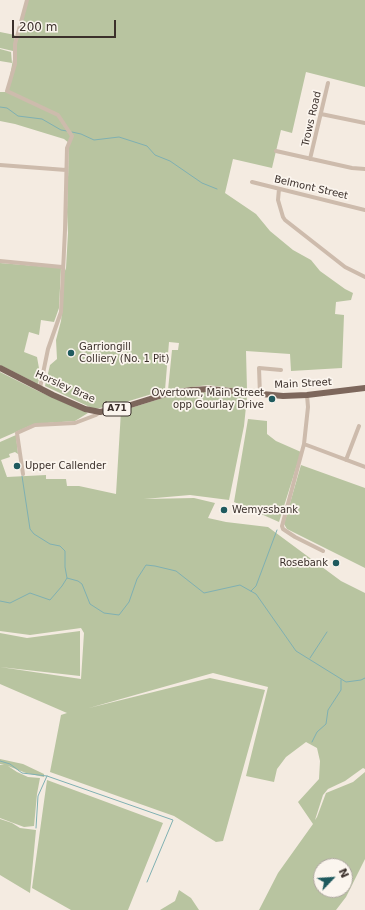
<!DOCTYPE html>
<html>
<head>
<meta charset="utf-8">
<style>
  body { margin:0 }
  #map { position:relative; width:365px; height:910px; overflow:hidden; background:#f4ebe1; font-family:"DejaVu Sans",sans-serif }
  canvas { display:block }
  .north { position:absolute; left:313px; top:858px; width:40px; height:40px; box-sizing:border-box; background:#fbf5ee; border:1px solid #aea6a0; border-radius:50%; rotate:65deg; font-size:11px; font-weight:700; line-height:16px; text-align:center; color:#3b302b }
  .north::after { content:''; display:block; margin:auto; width:14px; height:18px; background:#1f5a5e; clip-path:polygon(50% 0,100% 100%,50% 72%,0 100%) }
  .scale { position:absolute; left:12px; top:20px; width:104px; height:18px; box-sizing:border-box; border:2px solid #3b302b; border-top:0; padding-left:5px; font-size:12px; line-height:14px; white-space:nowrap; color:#3b302b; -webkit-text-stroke:3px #fbf5ee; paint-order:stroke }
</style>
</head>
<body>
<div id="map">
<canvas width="365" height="910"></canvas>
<div class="north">N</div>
<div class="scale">200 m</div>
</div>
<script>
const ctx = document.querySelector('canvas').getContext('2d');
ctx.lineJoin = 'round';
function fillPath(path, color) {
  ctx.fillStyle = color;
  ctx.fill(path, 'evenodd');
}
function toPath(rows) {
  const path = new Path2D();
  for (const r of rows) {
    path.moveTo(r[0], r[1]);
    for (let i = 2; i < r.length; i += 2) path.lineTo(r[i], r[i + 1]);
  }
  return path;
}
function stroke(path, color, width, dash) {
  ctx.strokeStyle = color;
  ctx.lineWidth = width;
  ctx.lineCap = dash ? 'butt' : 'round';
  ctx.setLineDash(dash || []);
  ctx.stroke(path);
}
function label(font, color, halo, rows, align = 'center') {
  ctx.font = font + ' "DejaVu Sans",sans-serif';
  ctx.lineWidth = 3.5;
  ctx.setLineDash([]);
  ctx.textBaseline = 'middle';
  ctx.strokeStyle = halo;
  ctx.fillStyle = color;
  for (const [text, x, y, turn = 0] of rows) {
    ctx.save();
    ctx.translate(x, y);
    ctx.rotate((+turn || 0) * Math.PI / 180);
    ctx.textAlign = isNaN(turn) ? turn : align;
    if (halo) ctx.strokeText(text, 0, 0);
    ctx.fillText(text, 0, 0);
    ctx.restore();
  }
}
fillPath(toPath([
  [27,0,365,0,365,87,306,72,292,133,281,130,272,168,233,159,225,193,256,214,270,231,293,250,311,260,320,271,345,289,353,293,351,300,336,302,335,314,344,315,342,368,291,371,290,354,246,351,247,390,208,385,168,390,172,350,178,350,179,343,169,342,165,390,116,405,94,409,45,386,50,365,57,359,56,340,61,321,63,302,63,276,66,268,68,233,67,212,69,143,64,139,15,124,0,121,0,92,7,92,17,38],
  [0,32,15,35,13,51,0,48],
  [0,49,11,52,12,63,0,61],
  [0,263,61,268,59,308,54,322,41,320,39,335,29,332,24,352,37,357,40,374,38,384,0,365],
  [0,372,38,391,88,413,75,421,34,424,0,439],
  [194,392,225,393,247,397,244,426,229,500,190,495,144,499,194,498,215,503,208,518,226,522,268,527,341,581,365,593,365,769,363,768,345,781,328,789,323,795,315,820,317,817,326,793,353,782,365,772,365,859,346,897,336,910,259,910,278,873,313,824,298,802,319,779,320,761,317,748,306,742,286,757,277,769,274,782,246,776,268,687,213,673,89,708,210,678,265,690,223,841,216,842,174,816,50,772,61,715,67,713,0,684,0,667,81,679,84,633,81,628,30,635,0,631,0,442,16,435,18,454,15,452,9,454,10,457,1,460,7,477,46,475,46,479,66,479,67,486,79,486,116,494,121,411,166,397],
  [321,866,345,866,345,890,321,890],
  [248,419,267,421,267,434,276,441,301,452,279,522,234,502],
  [301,465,365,488,365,568,287,529,284,524],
  [80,631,80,676,0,667,0,633,27,638],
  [0,759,23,764,44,774,44,777,26,773,8,766,17,772,28,777,40,778,37,794,34,826,24,827,0,818,0,765,4,765,0,764],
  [47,780,163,823,128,910,71,910,32,888],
  [0,819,12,823,20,828,36,830,30,893,0,875],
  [179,890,191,898,199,910,160,910,175,901]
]), '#b8c4a0');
stroke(toPath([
  [0,107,7,108,18,116,42,119,61,130,67,131],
  [72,132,81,134,94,140,119,137,147,146,155,155,170,161,202,183,217,189],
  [22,476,30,529,34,534,50,544,60,546,65,551,65,567,67,578],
  [251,591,256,586,277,530],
  [0,601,10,603,30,593,50,600,62,586,67,578,78,581,82,584,90,604,104,613,119,615,129,602,137,579,146,565,155,566,176,571,204,593,240,585,256,594,296,651,346,682,361,680,365,678],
  [310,658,327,632],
  [312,742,317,732,326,724,328,710,341,690,341,680],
  [0,761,10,764,22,773,47,776,173,820,147,882],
  [36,828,38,796,47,776]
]), '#7fb0b2', 1);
stroke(toPath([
  [27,0,15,44,15,64,7,91,58,115,72,136,67,148,65,230,61,312,48,349,40,388],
  [321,114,365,123],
  [276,151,352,168,365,169],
  [310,159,328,83],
  [0,165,66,170],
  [252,182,365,210],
  [279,189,278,200,283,217,285,220,345,267,365,277],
  [0,261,62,267],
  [260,395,259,368,281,370],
  [307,395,308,407,304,444,282,526,283,529,295,537,323,551],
  [304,444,365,467],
  [346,460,359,426],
  [23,474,17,433,35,425,75,423,96,415,100,412]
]), '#cdbbac', 4);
stroke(toPath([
  [0,368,53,395,85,409,100,412,121,408,166,394,191,390,210,389,283,396,307,395,365,388]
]), '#7d675c', 6);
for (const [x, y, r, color] of [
  [71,353,4,"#1f5a5e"],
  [272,399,4,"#1f5a5e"],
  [17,466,4,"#1f5a5e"],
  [224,510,4,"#1f5a5e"],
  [336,563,4,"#1f5a5e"]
]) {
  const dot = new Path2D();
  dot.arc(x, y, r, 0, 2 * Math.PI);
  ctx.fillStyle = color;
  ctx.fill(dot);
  stroke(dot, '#fbf5ee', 1.5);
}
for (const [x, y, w] of [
  [117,409,28]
]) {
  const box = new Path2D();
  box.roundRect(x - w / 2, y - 7, w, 14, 3);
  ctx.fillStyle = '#fbf5ee';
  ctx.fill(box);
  stroke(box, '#3b302b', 1);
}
label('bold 9px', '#3b302b', null, [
  ["A71",117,409]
]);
label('10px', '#3b302b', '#fbf5ee', [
  ["Trows Road",312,119,-77],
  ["Belmont Street",311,188,13],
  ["Main Street",303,384,-3],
  ["Horsley Brae",65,387,24]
]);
label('10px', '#3b302b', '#fbf5ee', [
  ["Garriongill",79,347],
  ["Colliery (No. 1 Pit)",79,359],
  ["Overtown, Main Street",264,393,"right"],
  ["opp Gourlay Drive",264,405,"right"],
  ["Upper Callender",25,466],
  ["Wemyssbank",232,510],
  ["Rosebank",328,563,"right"]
], 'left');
</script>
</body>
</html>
